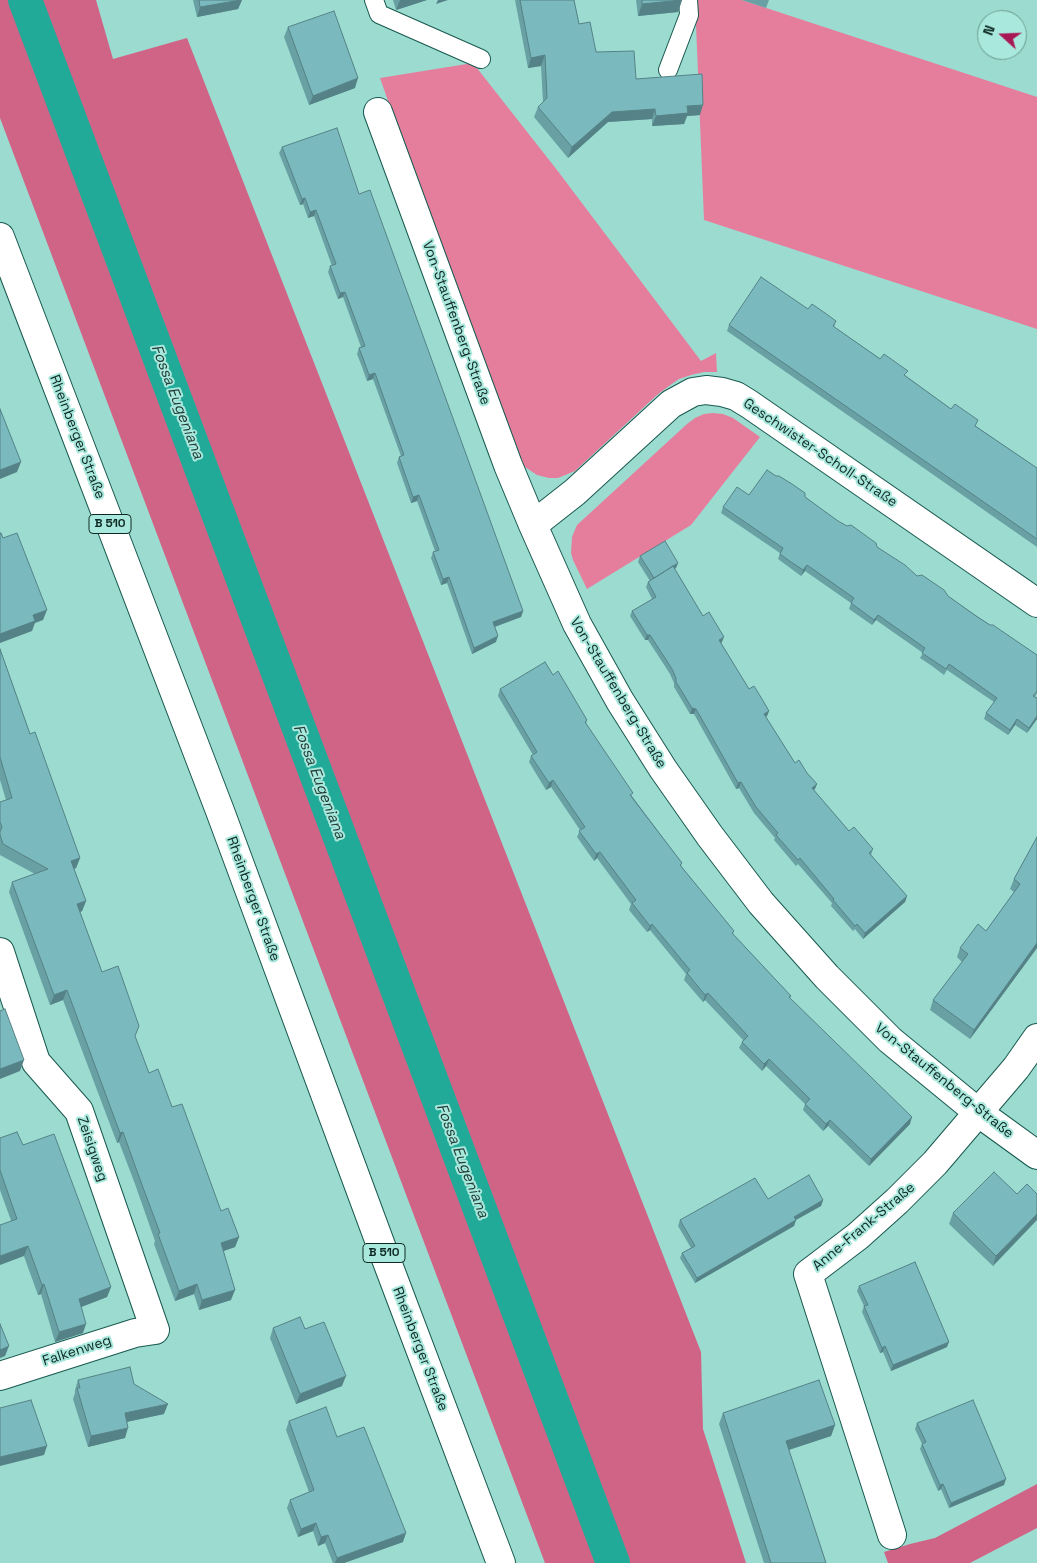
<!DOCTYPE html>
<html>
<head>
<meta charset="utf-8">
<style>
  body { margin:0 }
  #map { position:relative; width:1037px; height:1563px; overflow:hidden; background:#9cdbcf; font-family:"Space Grotesk",sans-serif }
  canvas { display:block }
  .north { position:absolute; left:977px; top:10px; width:50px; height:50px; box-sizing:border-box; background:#a9e8dc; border:1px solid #6b9b92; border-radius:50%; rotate:290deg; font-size:14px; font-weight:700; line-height:20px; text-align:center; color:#0e2823 }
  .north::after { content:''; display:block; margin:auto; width:18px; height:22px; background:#a81857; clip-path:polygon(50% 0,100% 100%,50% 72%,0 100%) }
</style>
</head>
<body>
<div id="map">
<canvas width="1037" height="1563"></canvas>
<div class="north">N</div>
</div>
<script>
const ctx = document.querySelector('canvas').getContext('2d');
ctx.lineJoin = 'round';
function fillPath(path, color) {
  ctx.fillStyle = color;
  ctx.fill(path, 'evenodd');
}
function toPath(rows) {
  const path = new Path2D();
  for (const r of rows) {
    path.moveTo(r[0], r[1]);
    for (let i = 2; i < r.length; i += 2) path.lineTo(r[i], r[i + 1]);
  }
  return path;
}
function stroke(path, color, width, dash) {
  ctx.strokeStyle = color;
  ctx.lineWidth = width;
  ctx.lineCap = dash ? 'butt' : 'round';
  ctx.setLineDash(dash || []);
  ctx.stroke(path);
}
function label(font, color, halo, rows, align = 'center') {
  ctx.font = font + ' "Space Grotesk",sans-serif';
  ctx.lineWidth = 4;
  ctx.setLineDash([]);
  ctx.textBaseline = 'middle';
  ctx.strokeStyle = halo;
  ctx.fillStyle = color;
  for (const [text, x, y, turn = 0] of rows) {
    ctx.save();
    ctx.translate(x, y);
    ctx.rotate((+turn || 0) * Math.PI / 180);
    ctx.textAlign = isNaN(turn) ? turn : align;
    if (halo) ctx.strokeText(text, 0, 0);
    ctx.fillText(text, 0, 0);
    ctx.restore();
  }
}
fillPath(toPath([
  [695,0,742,0,1037,97,1037,329,704,220],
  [473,63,557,170,701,361,716,353,717,372,704,372,691,375,679,379,669,386,657,395,575,471,558,478,549,478,537,475,522,465,428,215,380,78],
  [713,413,723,414,733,418,760,437,691,525,587,589,573,560,571,553,572,537,577,525,687,424,695,418,704,414]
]), '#e57e9d');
fillPath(toPath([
  [0,0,96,0,113,59,187,38,701,1352,703,1429,746,1563,545,1563,0,118],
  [1037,1484,1037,1528,970,1563,888,1563,884,1552,910,1544,935,1538]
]), '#d06487');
stroke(toPath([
  [25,0,613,1563]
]), '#22aa98', 34);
const service = toPath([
  [374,0,379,14,481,59],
  [668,70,689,15,688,0]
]);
const minor = toPath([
  [378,112,508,465,533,525,577,624,620,701,663,769,710,836,761,903,827,977,890,1040,979,1113,1037,1155],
  [533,525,575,492,671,404,693,392,706,390,722,392,736,396,749,404,1037,603],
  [0,952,36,1062,79,1111,155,1330,135,1333,0,1376],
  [892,1535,808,1274,858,1236,897,1201,935,1163,1016,1068,1037,1038]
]);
const primary = toPath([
  [0,237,220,811,386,1259,501,1563]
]);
stroke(service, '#18594f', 20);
stroke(minor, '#18594f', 30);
stroke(primary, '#18594f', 30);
stroke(service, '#fff', 18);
stroke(minor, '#fff', 28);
stroke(primary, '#fff', 28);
fillPath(toPath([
  [193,0,242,0,238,9,197,17],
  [393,0,427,0,396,10],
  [515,0,574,0,579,24,596,52,636,79,700,115,687,116,684,124,652,126,652,119,608,122,568,158,534,117,538,107,543,102,541,66,528,68],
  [636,0,682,0,678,12,638,16],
  [742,0,769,0,766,8],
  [288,27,355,88,309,105,284,37],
  [282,147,359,194,523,611,521,617,495,627,496,642,472,654,447,583,441,585,431,558,433,552,435,551,417,501,411,503,397,463,399,457,401,456,373,379,367,381,362,367,357,354,359,348,361,347,343,297,338,299,328,272,330,266,332,266,314,216,308,218,303,204,300,205,279,153],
  [808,309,836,321,834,327,906,376,951,409,1037,468,1037,547,727,331,729,325],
  [749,495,805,497,838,521,877,547,917,576,948,596,990,625,1037,655,1037,693,1035,697,1037,698,1037,719,1027,733,1015,725,1008,735,984,719,986,713,994,702,947,670,944,675,932,666,920,658,923,653,876,620,872,625,849,609,851,603,805,571,801,576,778,559,780,553,721,513,723,507],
  [640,556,678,563,675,569,703,616,722,642,721,643,749,689,769,711,767,716,766,717,795,763,807,773,817,784,814,790,849,831,873,849,871,855,907,896,905,902,863,939,855,929,853,931,831,906,832,903,798,864,796,866,774,840,775,838,754,813,739,788,736,789,694,714,690,714,674,687,674,683,670,674,648,640,645,640,630,616,632,611,652,599,646,587,648,582,650,581,638,562],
  [0,649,30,734,80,858,76,868,74,869,86,901,82,911,80,912,102,972,135,1037,149,1073,172,1107,221,1211,239,1237,235,1247,223,1251,231,1300,199,1310,194,1294,175,1301,154,1244,155,1241,135,1184,119,1142,117,1143,63,1000,50,1005,9,892,12,882,35,874,0,855,0,802,6,800,0,780],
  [553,675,587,720,586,724,632,796,682,863,681,866,734,931,733,934,791,996,790,998,910,1124,869,1166,828,1126,823,1131,803,1110,805,1104,766,1066,762,1071,739,1048,743,1040,705,1000,703,1002,684,980,686,974,650,930,647,932,629,910,631,904,597,858,594,861,577,837,580,830,551,787,546,790,529,762,531,756,533,755,498,696,500,689],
  [1037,837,1037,948,970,1039,930,1010,933,1000,962,962,957,957,960,948,986,931,1014,892,1010,889,1014,879],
  [0,1138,23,1145,111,1287,107,1297,81,1307,83,1333,55,1342,41,1294,38,1295,0,1190],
  [1017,1194,1037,1194,993,1266,949,1224,953,1213],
  [768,1199,823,1200,821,1206,796,1220,794,1226,695,1283,680,1258,682,1253,691,1248,678,1226,680,1220],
  [859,1286,947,1347,891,1371,883,1352,880,1353,862,1312,864,1306,857,1291],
  [273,1328,305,1329,342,1386,296,1404,270,1338],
  [78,1380,134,1384,164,1414,127,1422,125,1438,88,1447,73,1399,75,1393,75,1390],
  [723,1413,835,1425,831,1436,789,1450,826,1563,764,1563,719,1424],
  [289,1421,337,1437,403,1542,344,1563,333,1563,325,1543,318,1546,313,1531,298,1537,287,1508,290,1500,309,1492,286,1430],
  [917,1423,1004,1485,949,1508,941,1489,938,1491,920,1449,922,1444,915,1429]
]), '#69a0a4');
fillPath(toPath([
  [242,0,238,9,197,17,200,7],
  [400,0,427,0,396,10],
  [438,0,448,0,436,4],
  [682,0,678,12,638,16,642,4],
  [545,55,541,66,528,68,531,58],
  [358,78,355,88,309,105,313,96],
  [703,105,700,115,687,116,684,124,652,126,656,116,687,106],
  [655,109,652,119,608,122,568,158,572,147,612,112],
  [305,198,303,204,300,205,302,199],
  [316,210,314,216,308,218,310,212],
  [345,292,343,297,338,299,340,293],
  [375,373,373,379,367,381,369,375],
  [21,462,17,472,0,479,0,470],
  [419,495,417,501,411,503,413,497],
  [678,563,676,568,652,583,654,578],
  [807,565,805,571,801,576,803,570],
  [449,577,447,583,441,585,443,579],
  [47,610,43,620,35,623,32,631,0,643,0,634,33,615],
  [523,611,521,617,491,628,493,622],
  [878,615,876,620,872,625,874,620],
  [647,635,650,635,648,640,645,640],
  [498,636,496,642,472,654,474,648],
  [724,637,722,642,717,646,719,640],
  [692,708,696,709,694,714,690,714],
  [769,711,767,716,762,719,764,714],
  [1037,716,1037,719,1027,733,1029,728],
  [1017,719,1015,725,1008,735,1010,730],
  [553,780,551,787,546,790,549,783],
  [741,782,739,788,736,789,738,783],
  [817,784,815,789,810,793,812,788],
  [600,852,597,858,594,861,596,854],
  [80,858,76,868,68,872,71,861],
  [907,896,905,902,863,939,865,933],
  [86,901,82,911,74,915,77,904],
  [652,924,650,930,647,932,650,926],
  [1037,943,1037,948,970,1039,974,1030],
  [67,990,63,1000,50,1005,54,995],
  [708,993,705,1000,703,1002,705,995],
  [769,1059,766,1066,762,1071,764,1064],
  [24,1060,20,1071,0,1079,0,1069],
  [912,1117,910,1124,869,1166,871,1159],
  [830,1120,828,1126,823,1131,826,1124],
  [123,1132,119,1142,117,1143,120,1133],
  [823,1200,821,1206,792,1222,794,1217],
  [1037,1214,1037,1220,993,1266,996,1256],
  [796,1220,794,1226,695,1283,697,1278],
  [239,1237,235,1247,218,1253,221,1243],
  [28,1246,24,1256,0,1265,0,1256],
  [44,1284,41,1294,38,1295,42,1285],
  [197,1284,194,1294,175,1301,179,1291],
  [111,1287,107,1297,76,1309,79,1299],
  [235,1290,231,1300,199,1310,202,1300],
  [86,1324,83,1333,55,1342,59,1332],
  [949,1342,947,1347,891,1371,893,1365],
  [9,1346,5,1356,0,1358,0,1350],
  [885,1346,883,1352,880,1353,882,1348],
  [346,1376,342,1386,296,1404,300,1394],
  [168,1404,164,1414,121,1423,125,1413],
  [835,1425,831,1436,782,1452,786,1441],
  [128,1428,125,1438,88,1447,91,1436],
  [47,1446,44,1455,0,1466,0,1457],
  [1006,1479,1004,1485,949,1508,951,1503],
  [943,1484,941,1489,938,1491,940,1485],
  [316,1523,313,1531,298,1537,301,1529],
  [406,1533,403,1542,344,1563,335,1563,337,1558],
  [328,1535,325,1543,318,1546,321,1537]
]), '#558286');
const building = toPath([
  [199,0,241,0,200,7,199,0],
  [520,0,574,0,579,24,590,22,596,52,634,51,636,79,702,74,703,105,687,106,688,113,656,116,655,109,612,112,572,147,538,107,547,98,545,55,531,58,520,0],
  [642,0,682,0,642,4,642,0],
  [334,11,358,78,313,96,288,27,334,11],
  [337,128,359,194,370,190,523,611,493,622,498,636,474,648,449,577,443,579,433,552,439,550,419,495,413,497,399,457,404,455,375,373,369,375,364,361,359,348,365,346,345,292,340,293,330,266,336,264,316,210,310,212,305,198,302,199,282,147,337,128],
  [761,277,808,309,812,304,825,313,836,321,833,326,880,359,884,354,908,371,904,375,951,409,955,404,978,420,975,426,1037,468,1037,539,729,325,761,277],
  [0,409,21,462,0,470,0,409],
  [767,470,776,476,779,476,792,484,805,493,805,497,838,521,847,526,851,525,876,543,877,547,905,565,917,576,922,575,944,590,948,596,976,616,990,625,993,625,1037,655,1037,691,1033,696,1037,698,1037,716,1029,728,1017,719,1010,730,986,713,997,698,949,664,946,669,922,653,925,648,878,615,874,620,851,603,854,598,807,565,803,570,791,562,780,554,783,548,723,507,737,487,749,495,767,470],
  [0,533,1,533,3,538,17,533,47,610,33,615,35,621,0,634,0,533],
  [665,541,678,563,654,578,640,556,665,541],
  [673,566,703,616,709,612,724,637,719,640,749,689,754,686,762,699,769,711,764,714,795,763,799,760,807,773,817,784,812,788,849,831,854,827,873,849,869,853,907,896,865,933,857,924,855,926,833,900,834,899,800,858,798,860,776,835,778,833,756,807,741,782,738,783,696,709,692,708,676,682,676,678,672,669,650,635,647,635,632,611,656,597,648,582,673,566],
  [0,649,30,734,35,732,80,858,71,861,86,901,77,904,102,972,118,966,139,1026,135,1036,149,1073,158,1069,172,1107,182,1104,221,1211,228,1208,239,1237,221,1243,235,1290,202,1300,197,1284,179,1291,158,1234,160,1233,138,1174,123,1132,120,1133,67,990,54,995,12,882,48,869,3,844,0,835,0,832,2,827,0,822,0,802,12,798,0,757,0,649],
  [545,662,553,675,558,671,587,720,585,722,633,793,630,795,682,863,680,865,734,931,732,933,791,996,789,997,912,1117,871,1159,830,1120,826,1124,805,1104,810,1099,769,1059,764,1064,742,1042,748,1036,708,993,705,995,687,973,690,970,652,924,650,926,632,903,636,900,600,852,596,854,579,831,585,827,553,780,549,783,531,756,537,752,500,689,545,662],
  [1037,837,1037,943,974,1030,933,1000,968,954,960,948,978,924,986,931,1020,884,1014,879,1037,837],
  [5,1009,24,1060,0,1069,0,1011,5,1009],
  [17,1132,23,1145,54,1134,111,1287,79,1299,86,1324,59,1332,44,1284,42,1285,28,1246,0,1256,0,1225,17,1219,0,1170,0,1138,17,1132],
  [994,1172,1017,1194,1027,1184,1037,1194,1037,1214,996,1256,953,1213,994,1172],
  [809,1175,823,1200,794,1217,796,1220,697,1278,682,1253,695,1246,680,1220,755,1178,768,1199,809,1175],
  [915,1262,949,1342,893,1365,885,1346,882,1348,864,1306,868,1305,859,1286,915,1262],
  [300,1317,305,1329,324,1322,346,1376,300,1394,273,1328,300,1317],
  [0,1324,9,1346,0,1350,0,1324],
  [130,1367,134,1384,168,1404,125,1413,128,1428,91,1436,77,1388,80,1388,78,1380,130,1367],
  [819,1380,835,1425,786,1441,826,1563,771,1563,723,1413,819,1380],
  [31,1400,47,1446,0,1457,0,1408,31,1400],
  [973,1400,1006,1479,951,1503,943,1484,940,1485,922,1444,926,1442,917,1423,973,1400],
  [326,1407,337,1437,364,1427,406,1533,337,1558,328,1535,321,1537,316,1523,301,1529,290,1500,314,1490,289,1421,326,1407]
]);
fillPath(building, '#7ababf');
stroke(building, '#558286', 1);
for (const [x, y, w] of [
  [110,524,42],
  [384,1253,42]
]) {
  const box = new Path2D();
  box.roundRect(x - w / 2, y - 9.5, w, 19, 4);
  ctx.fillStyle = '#a9e8dc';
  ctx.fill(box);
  stroke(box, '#0e2823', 1);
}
label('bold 12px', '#0e2823', null, [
  ["B 510",110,524],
  ["B 510",384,1253]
]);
label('14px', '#0e2823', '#a9e8dc', [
  ["Von-Stauffenberg-Straße",456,323,70],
  ["Rheinberger Straße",77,437,69],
  ["Geschwister-Scholl-Straße",820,453,34],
  ["Von-Stauffenberg-Straße",618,693,59],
  ["Rheinberger Straße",253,899,70],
  ["Von-Stauffenberg-Straße",944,1081,39],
  ["Zeisigweg",92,1149,71],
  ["Anne-Frank-Straße",864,1227,-40],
  ["Rheinberger Straße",420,1349,69],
  ["Falkenweg",77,1351,-18]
]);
label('italic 15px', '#223d38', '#a9e8dc', [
  ["Fossa Eugeniana",177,402,69],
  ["Fossa Eugeniana",319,782,69],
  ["Fossa Eugeniana",462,1161,69]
]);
</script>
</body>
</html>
